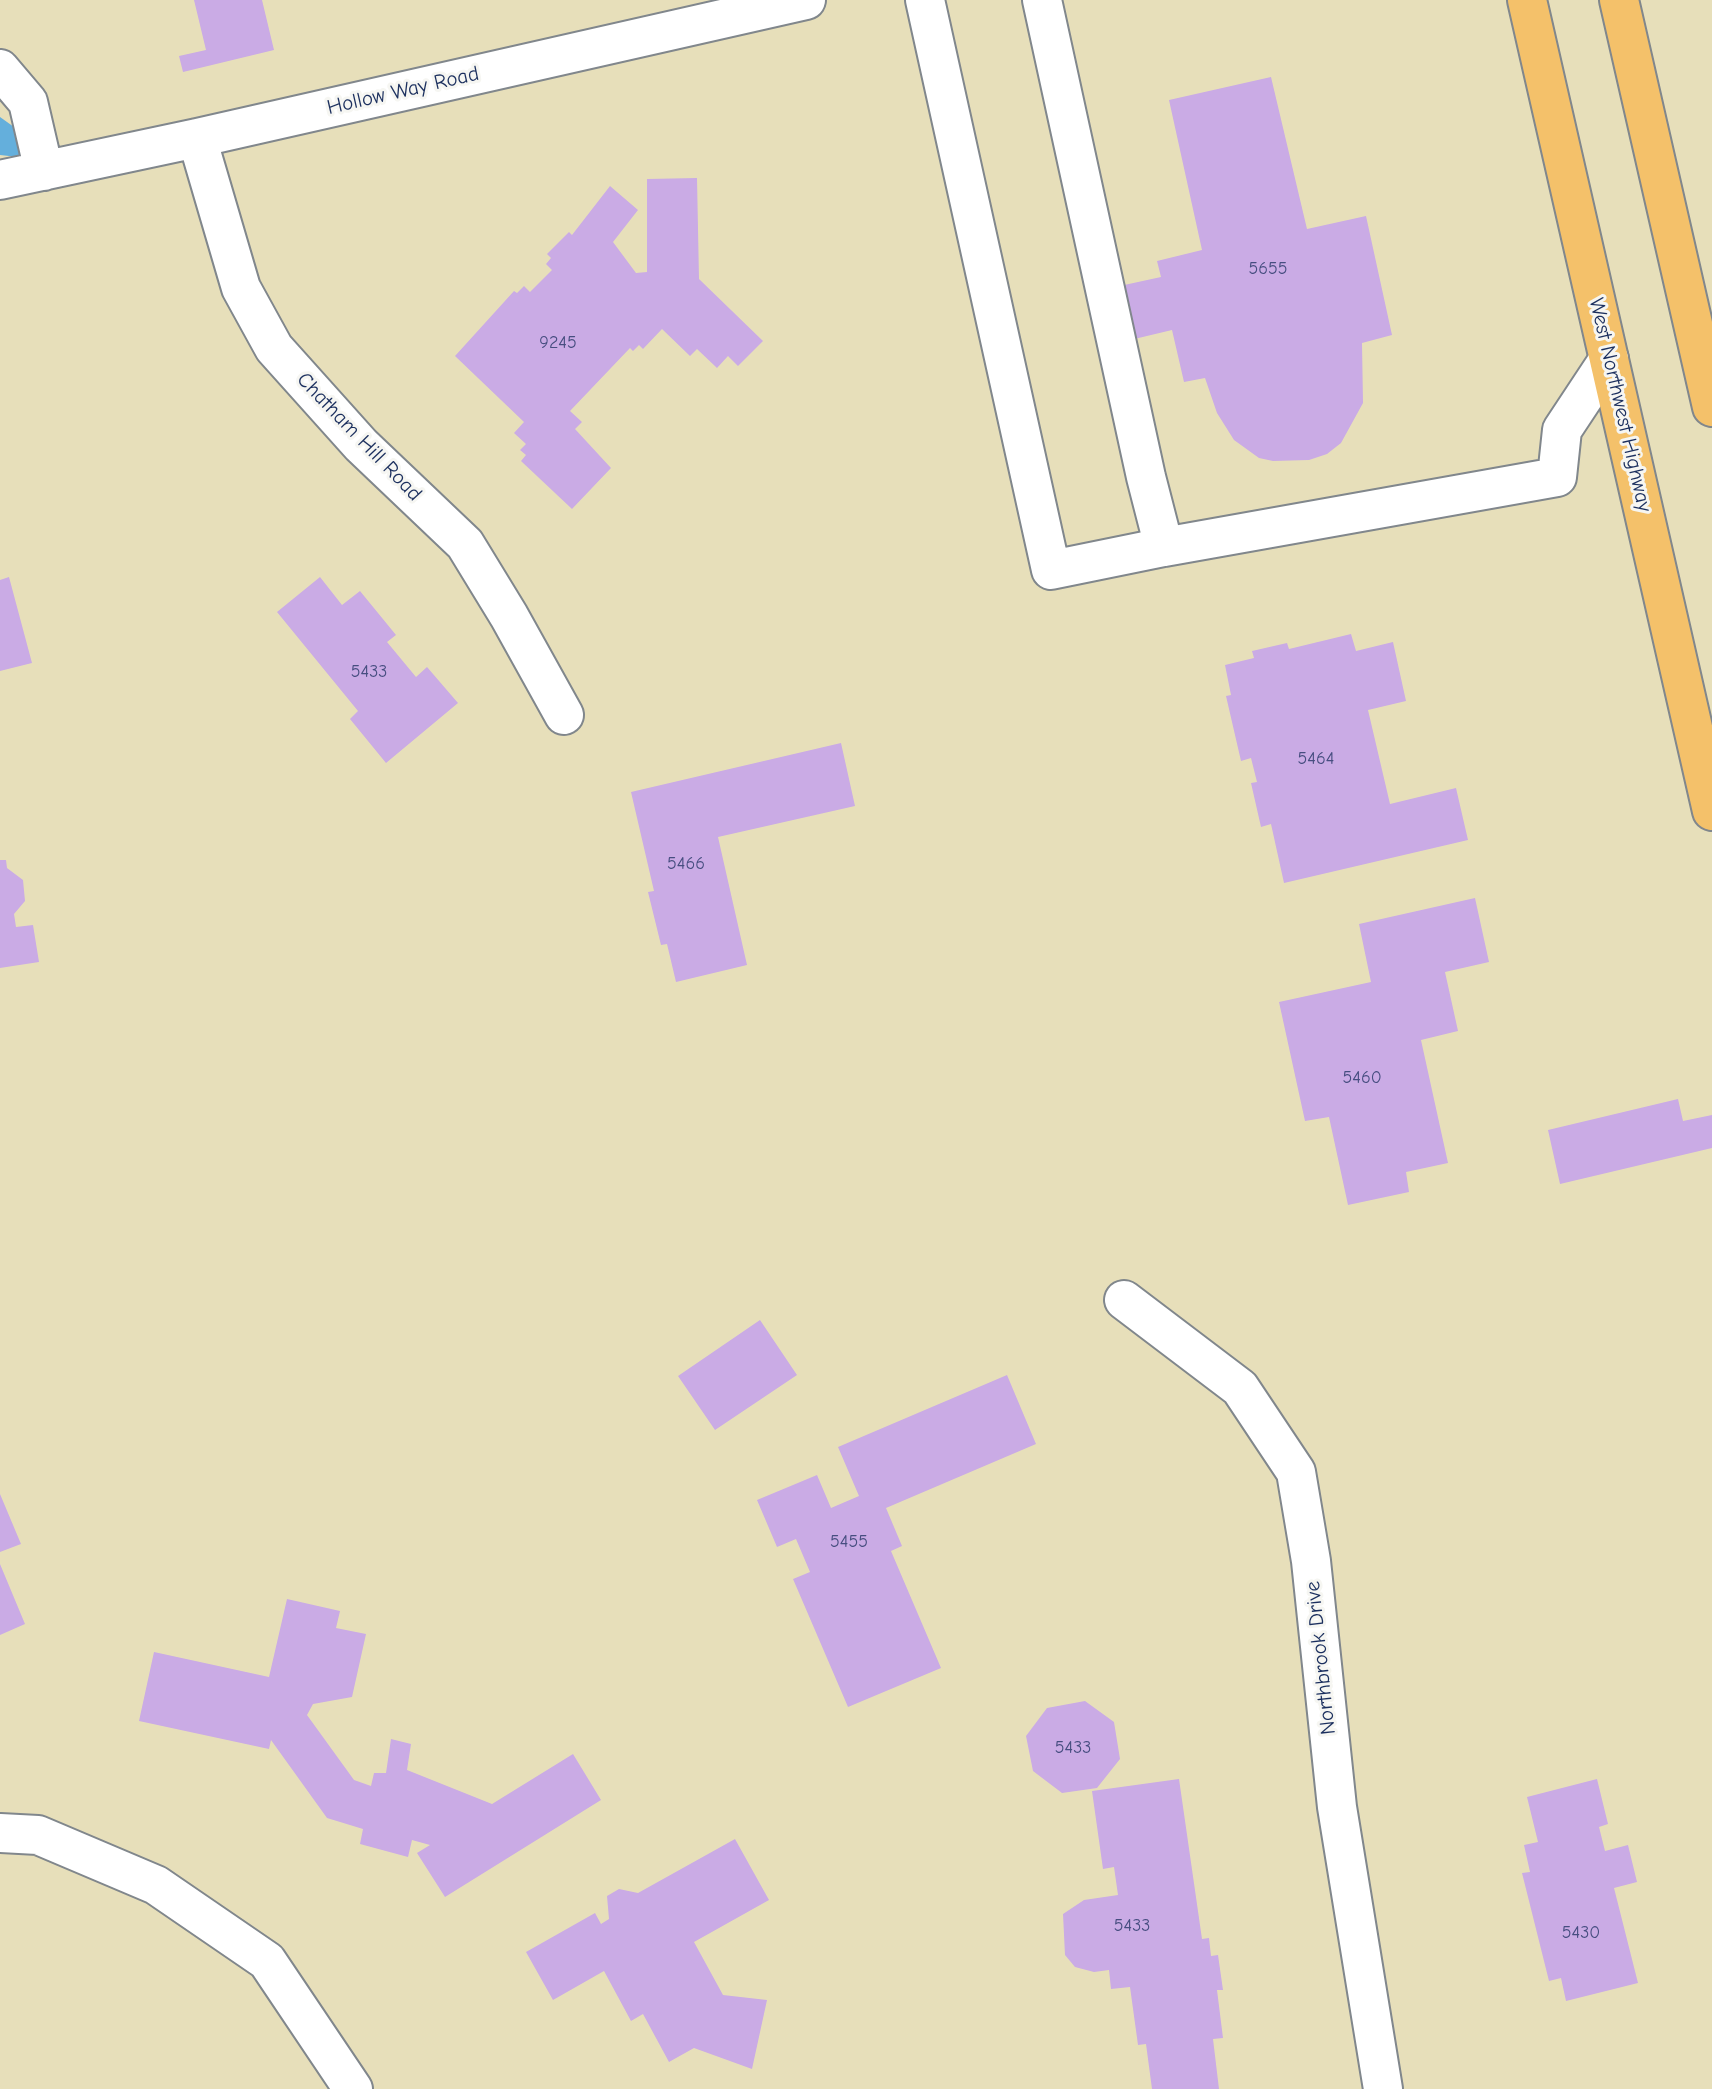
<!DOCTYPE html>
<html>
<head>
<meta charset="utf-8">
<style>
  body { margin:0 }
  canvas { display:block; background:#e7dfba }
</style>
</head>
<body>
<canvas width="1712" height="2089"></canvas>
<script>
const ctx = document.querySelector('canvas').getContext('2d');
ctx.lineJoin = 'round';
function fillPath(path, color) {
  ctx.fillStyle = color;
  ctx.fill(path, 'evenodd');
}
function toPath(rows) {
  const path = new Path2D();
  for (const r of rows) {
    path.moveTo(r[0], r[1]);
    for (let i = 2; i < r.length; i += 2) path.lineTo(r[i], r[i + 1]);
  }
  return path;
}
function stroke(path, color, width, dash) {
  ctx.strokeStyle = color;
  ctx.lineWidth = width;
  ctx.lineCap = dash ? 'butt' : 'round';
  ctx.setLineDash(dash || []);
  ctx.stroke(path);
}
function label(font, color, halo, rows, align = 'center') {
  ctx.font = font + ' "Comic Neue",sans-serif';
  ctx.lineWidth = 6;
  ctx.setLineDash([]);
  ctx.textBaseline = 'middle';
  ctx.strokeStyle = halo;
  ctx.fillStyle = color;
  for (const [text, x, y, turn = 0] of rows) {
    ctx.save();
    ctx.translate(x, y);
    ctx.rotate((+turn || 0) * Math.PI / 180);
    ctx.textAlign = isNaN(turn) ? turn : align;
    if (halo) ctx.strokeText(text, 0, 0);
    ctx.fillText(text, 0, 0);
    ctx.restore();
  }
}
fillPath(toPath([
  [0,117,63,162,0,155]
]), '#64afdc');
fillPath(toPath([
  [194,0,262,0,274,50,183,72,179,56,206,50],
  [1271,77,1307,229,1366,216,1392,335,1362,343,1363,403,1341,443,1327,454,1309,460,1273,461,1259,458,1234,440,1217,413,1205,378,1184,382,1172,330,1126,341,1115,287,1161,277,1157,261,1202,250,1169,100],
  [697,178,699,279,763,341,738,366,728,356,717,368,697,349,690,356,662,329,643,349,639,345,633,351,630,348,570,411,582,422,575,429,611,468,572,509,521,461,526,455,520,450,526,444,514,433,524,422,455,356,514,291,517,293,524,286,530,292,552,270,546,264,551,258,547,254,569,232,572,235,610,186,638,210,613,242,636,273,647,272,647,179],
  [9,577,32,663,0,671,0,580],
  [320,577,342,605,360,591,396,635,387,642,416,677,427,667,458,703,386,763,350,719,358,711,277,612],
  [1351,634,1356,651,1393,642,1406,701,1368,710,1390,804,1456,788,1468,840,1284,883,1271,824,1261,827,1251,783,1257,782,1251,758,1241,761,1226,696,1231,695,1225,665,1254,658,1252,651,1287,643,1289,649],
  [841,743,855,806,718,837,747,965,676,982,667,944,661,945,648,892,654,891,631,792],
  [0,860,6,860,7,868,23,880,25,901,14,914,16,927,33,925,39,962,0,968],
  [1475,898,1489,962,1445,972,1458,1031,1421,1040,1448,1163,1406,1172,1409,1192,1348,1205,1329,1117,1305,1121,1279,1002,1371,982,1359,924],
  [1678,1099,1683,1121,1712,1115,1712,1148,1560,1184,1548,1130],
  [760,1320,797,1375,715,1430,678,1376],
  [1007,1375,1036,1444,886,1508,902,1546,891,1551,941,1668,848,1707,793,1579,810,1572,796,1539,777,1547,757,1500,817,1475,831,1508,859,1496,838,1447],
  [0,1494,21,1544,0,1552],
  [0,1564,25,1624,0,1635],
  [287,1599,340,1611,336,1628,366,1634,352,1697,313,1704,307,1715,354,1780,371,1786,374,1773,386,1773,391,1739,411,1744,407,1770,492,1804,573,1754,601,1800,445,1897,417,1853,430,1845,412,1840,408,1857,360,1844,363,1829,327,1818,271,1740,269,1749,139,1721,154,1652,269,1677],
  [1085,1701,1114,1722,1120,1759,1097,1788,1062,1793,1033,1771,1026,1736,1047,1708],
  [1179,1779,1202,1939,1209,1938,1211,1956,1218,1955,1223,1990,1217,1990,1223,2038,1213,2039,1219,2089,1152,2089,1146,2044,1138,2045,1130,1987,1111,1989,1109,1970,1094,1972,1075,1967,1065,1955,1063,1914,1084,1900,1118,1895,1114,1867,1103,1869,1092,1791],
  [1597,1779,1608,1824,1599,1827,1605,1851,1628,1845,1637,1882,1614,1888,1638,1983,1566,2001,1561,1978,1549,1981,1522,1873,1530,1872,1524,1845,1538,1842,1527,1797],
  [735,1839,769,1900,694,1942,723,1995,767,2000,752,2069,694,2048,669,2062,643,2014,631,2021,604,1971,553,2000,526,1952,595,1913,601,1924,609,1919,607,1896,619,1889,638,1893]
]), '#caabe5');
const minor = toPath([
  [925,0,1051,570,1164,547,1557,477,1562,430,1609,359],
  [1042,0,1146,477,1164,547],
  [0,69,28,102,44,171],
  [197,138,241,288,274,348,361,445,465,544,509,616,564,715],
  [0,180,197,138,806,0],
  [1124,1300,1240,1388,1296,1472,1311,1561,1337,1807,1383,2089],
  [0,1833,38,1835,156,1885,267,1961,353,2089]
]);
const major = toPath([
  [1527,0,1712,811],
  [1619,0,1712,407]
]);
stroke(minor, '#81878c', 42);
stroke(major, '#81878c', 42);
stroke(minor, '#fff', 38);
stroke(major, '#f4c16a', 38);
label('18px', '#474e80', null, [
  ["5655",1268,269],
  ["9245",558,343],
  ["5433",369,672],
  ["5464",1316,759],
  ["5466",686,864],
  ["5460",1362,1078],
  ["5455",849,1542],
  ["5433",1073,1748],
  ["5433",1132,1926],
  ["5430",1581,1933]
]);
label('21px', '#1b2f5e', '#f6f6f2', [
  ["Hollow Way Road",403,91,-13],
  ["West Northwest Highway",1620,405,77],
  ["Chatham Hill Road",359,437,46],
  ["Northbrook Drive",1321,1658,-96]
]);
</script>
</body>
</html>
